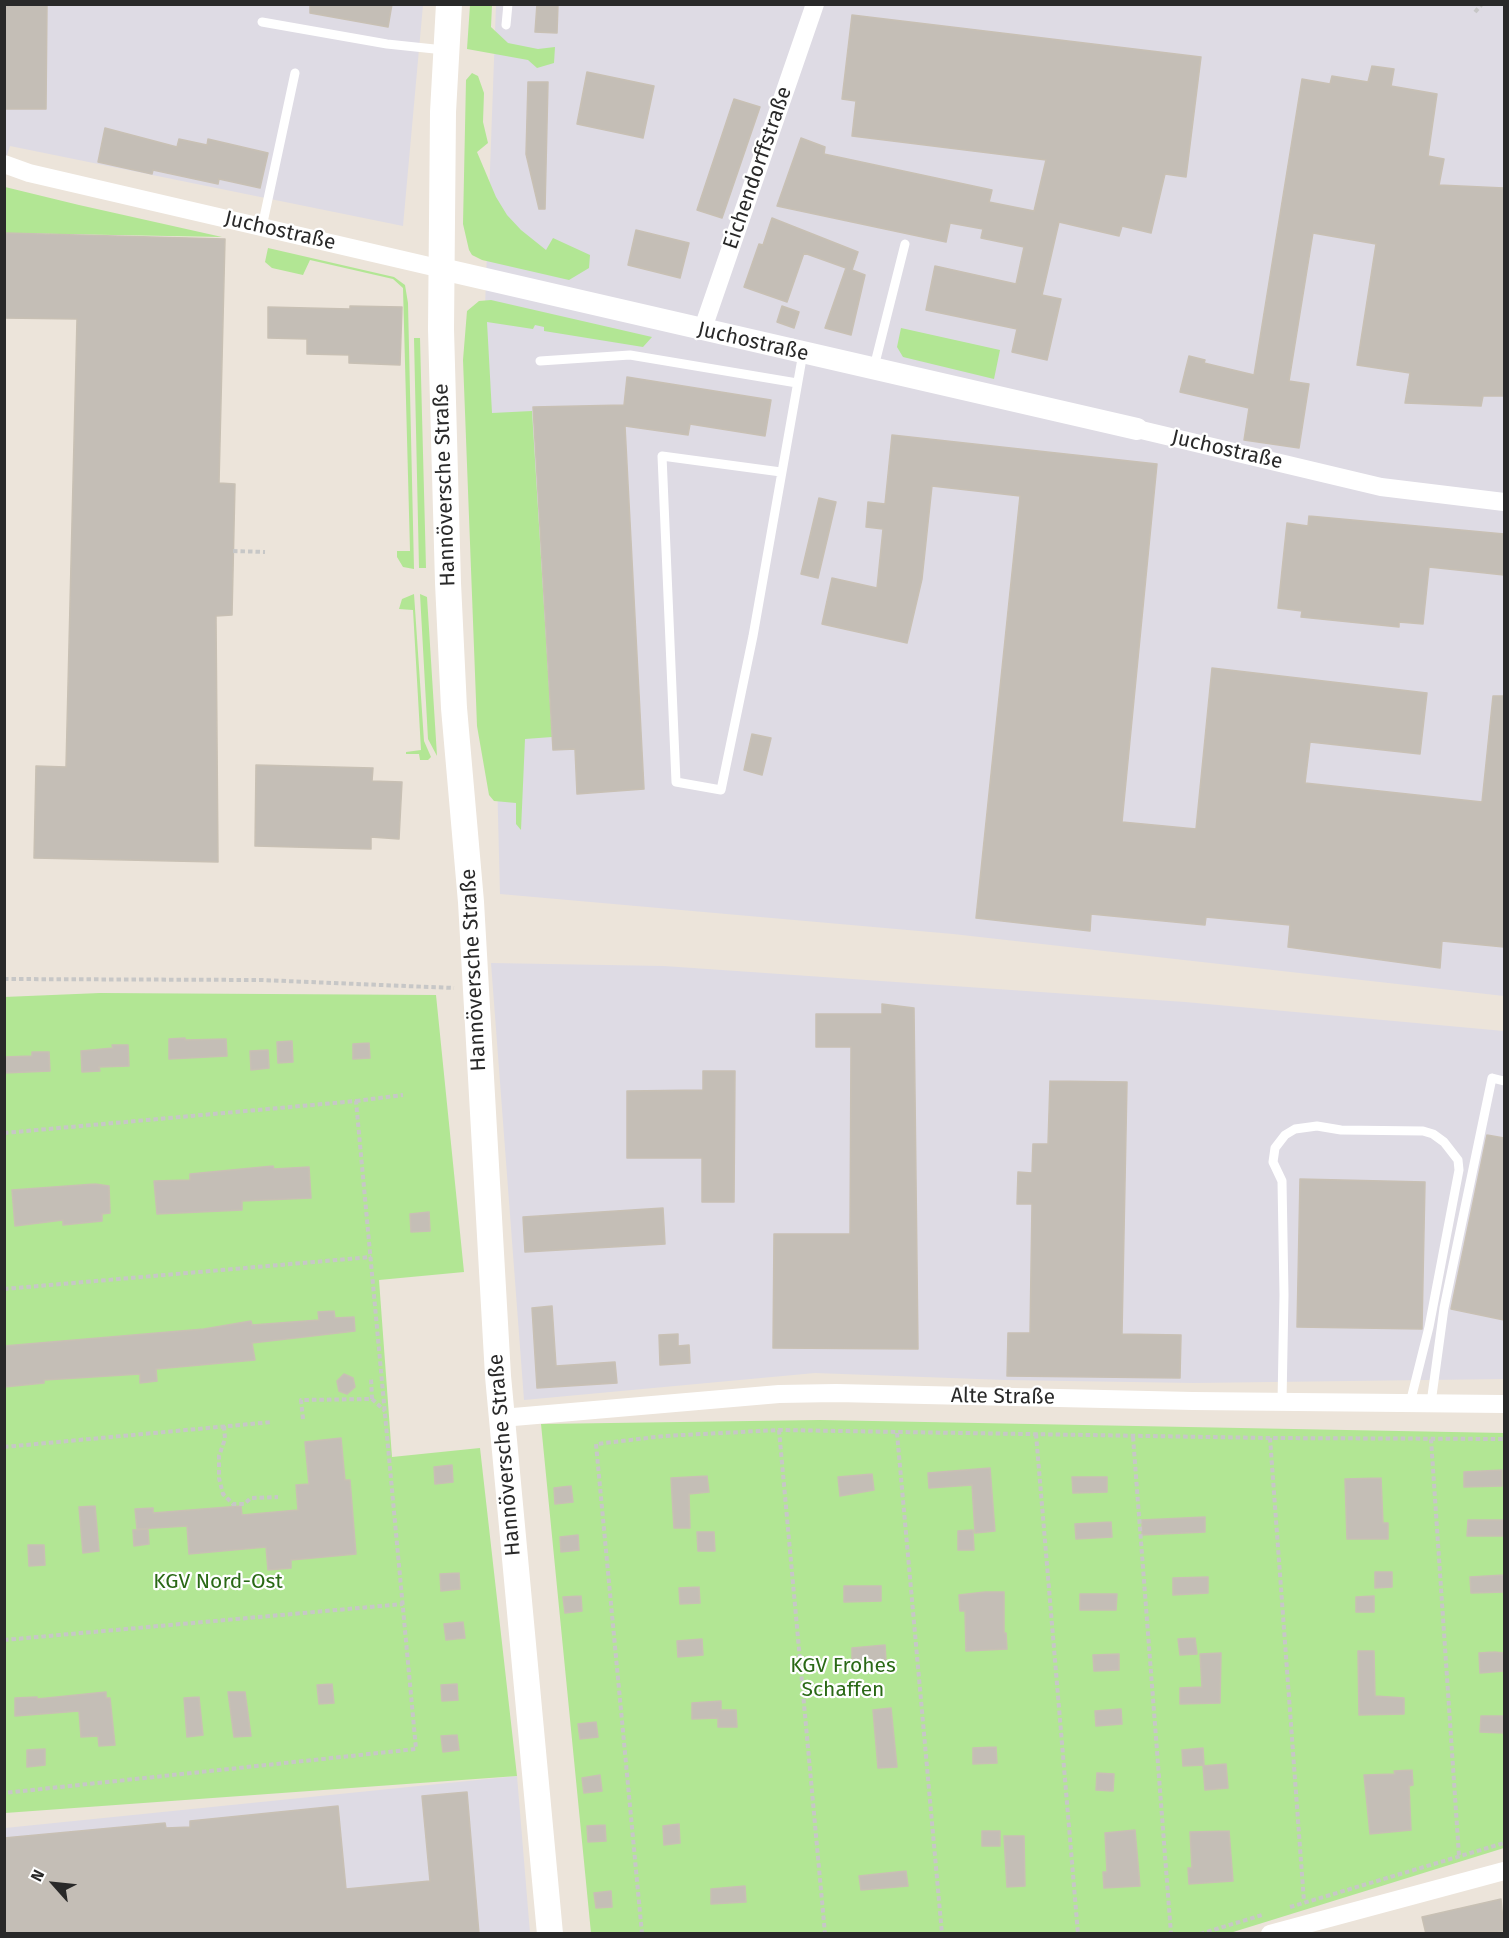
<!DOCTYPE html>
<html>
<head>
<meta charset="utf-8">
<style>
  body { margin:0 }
  #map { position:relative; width:1509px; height:1938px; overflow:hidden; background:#ece4da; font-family:"Fira Sans",sans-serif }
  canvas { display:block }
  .frame { position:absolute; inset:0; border:6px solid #292929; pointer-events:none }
  .north { position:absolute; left:24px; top:1854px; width:60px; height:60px; -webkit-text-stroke:4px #fff; paint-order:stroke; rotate:297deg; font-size:16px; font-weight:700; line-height:24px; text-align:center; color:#292929 }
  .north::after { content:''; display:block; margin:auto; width:21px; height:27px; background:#292929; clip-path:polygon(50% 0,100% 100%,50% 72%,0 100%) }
</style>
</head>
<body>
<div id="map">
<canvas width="1509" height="1938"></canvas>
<div class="frame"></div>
<div class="north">N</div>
</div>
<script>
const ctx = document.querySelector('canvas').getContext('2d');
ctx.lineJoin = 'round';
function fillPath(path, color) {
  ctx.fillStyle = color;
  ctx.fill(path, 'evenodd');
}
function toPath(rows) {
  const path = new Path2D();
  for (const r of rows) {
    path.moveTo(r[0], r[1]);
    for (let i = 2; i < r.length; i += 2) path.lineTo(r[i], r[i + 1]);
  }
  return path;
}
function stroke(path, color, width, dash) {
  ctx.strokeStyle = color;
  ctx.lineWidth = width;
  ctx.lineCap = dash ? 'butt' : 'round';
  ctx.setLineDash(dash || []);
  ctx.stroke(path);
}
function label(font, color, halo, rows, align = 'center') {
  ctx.font = font + ' "Fira Sans",sans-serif';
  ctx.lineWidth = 4.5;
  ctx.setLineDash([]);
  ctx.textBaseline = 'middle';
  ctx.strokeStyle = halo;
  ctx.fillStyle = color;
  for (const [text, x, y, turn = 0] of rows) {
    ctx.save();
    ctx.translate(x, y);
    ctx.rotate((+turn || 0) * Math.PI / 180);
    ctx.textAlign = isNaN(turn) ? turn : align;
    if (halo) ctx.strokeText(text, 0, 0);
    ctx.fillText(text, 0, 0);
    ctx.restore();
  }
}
fillPath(toPath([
  [5,5,423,5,403,226,10,146,5,161],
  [496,5,1504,5,1504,996,953,934,500,894,485,307],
  [491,963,664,966,1185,1002,1504,1031,1504,1379,1194,1383,1005,1380,815,1373,524,1400],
  [517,1776,530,1933,5,1934,5,1828]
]), '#dedbe4');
fillPath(toPath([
  [470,5,492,5,491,27,508,43,538,49,555,47,554,63,537,68,528,60,467,49],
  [472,73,478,76,484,93,483,122,488,143,477,152,496,197,507,215,521,230,546,250,553,238,590,255,589,268,569,280,482,260,472,255,469,250,463,224,466,80],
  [5,187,79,205,222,237,5,233,5,236],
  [268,248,394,277,405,285,408,303,414,569,403,567,397,557,397,551,410,551,403,288,393,279,310,260,303,275,272,268,265,262],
  [491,300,652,337,643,347,544,331,544,327,535,325,533,329,487,322,492,413,532,411,552,737,525,739,521,830,516,824,516,803,494,801,489,795,477,726,463,360,467,311,479,301],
  [901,328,1000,350,994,379,903,357,897,347],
  [414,338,420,338,426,568,419,568],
  [414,594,424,741,431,757,428,760,420,760,419,754,406,754,406,752,421,750,413,610,399,609,402,599],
  [420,594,427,597,437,756,428,739],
  [100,993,436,995,464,1272,379,1280,392,1457,480,1448,517,1776,5,1813,4,997],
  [820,1420,1504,1433,1504,1848,1230,1933,591,1933,541,1424]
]), '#b2e694');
const building = toPath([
  [4,4,47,4,46,109,4,109,4,4],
  [310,4,392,4,388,27,310,13,310,4],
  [537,4,558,4,557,33,535,32,537,4],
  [852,15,1201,57,1186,177,1165,174,1151,233,1122,226,1119,236,1059,222,1042,295,1061,299,1047,360,1012,352,1017,329,926,310,935,266,1016,284,1024,247,981,238,983,229,950,223,946,242,777,206,801,138,825,147,824,154,992,190,989,202,1034,211,1046,160,852,136,856,101,842,99,852,15],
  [1372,66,1394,69,1391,86,1437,94,1428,156,1444,159,1439,185,1504,188,1504,396,1483,396,1481,406,1405,403,1410,373,1357,365,1376,244,1313,233,1289,381,1309,384,1299,448,1244,440,1249,408,1180,392,1189,356,1205,360,1204,363,1254,375,1302,79,1330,84,1332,76,1368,82,1372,66],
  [587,72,654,86,643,138,577,124,587,72],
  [528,82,548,82,545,209,539,209,526,154,528,82],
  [734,99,760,107,722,218,697,210,734,99],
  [105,128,177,147,179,139,207,145,208,139,268,153,260,188,219,179,218,184,153,170,152,174,98,162,105,128],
  [772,218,858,252,852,270,865,275,851,335,825,328,846,268,804,253,787,302,744,287,759,244,763,245,772,218],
  [636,230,689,243,680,278,628,265,636,230],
  [5,233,225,239,219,483,235,484,232,615,216,616,218,862,34,858,36,766,66,767,77,319,4,318,5,233],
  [350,306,402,307,400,365,349,363,349,355,307,354,307,339,268,338,268,307,350,309,350,306],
  [782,306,799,312,794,328,777,322,782,306],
  [627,377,771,400,765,436,690,424,688,435,625,426,644,789,577,794,575,749,553,750,533,407,624,405,627,377],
  [892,435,1157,464,1122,822,1196,829,1212,668,1427,693,1420,754,1310,742,1305,783,1482,802,1493,696,1504,696,1504,947,1442,941,1440,968,1288,947,1290,925,1206,917,1205,925,1091,914,1090,931,976,918,1020,496,932,486,922,579,907,643,822,624,832,578,877,588,883,529,866,527,868,502,885,504,892,435],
  [819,498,836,502,818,578,801,574,819,498],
  [1309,516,1504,534,1504,575,1429,567,1423,624,1399,622,1399,627,1301,617,1302,611,1278,608,1287,523,1308,526,1309,516],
  [752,734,771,738,762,775,744,770,752,734],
  [256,765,373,768,372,781,402,782,399,839,371,837,371,849,255,846,256,765],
  [882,1004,914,1008,918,1349,773,1348,774,1234,850,1234,851,1047,816,1047,816,1014,882,1014,882,1004],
  [185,1038,185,1040,226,1039,227,1056,169,1059,169,1039,185,1038],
  [292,1041,293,1062,278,1063,277,1042,292,1041],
  [369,1043,370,1058,353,1059,353,1044,369,1043],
  [112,1045,128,1045,129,1066,99,1067,100,1071,82,1072,81,1051,113,1048,112,1045],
  [268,1050,269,1068,251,1070,250,1051,268,1050],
  [32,1052,49,1052,50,1071,4,1073,4,1057,32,1056,32,1052],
  [703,1071,735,1071,734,1202,702,1202,702,1158,627,1158,627,1091,703,1090,703,1071],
  [1050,1081,1127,1082,1122,1334,1181,1335,1180,1378,1007,1376,1008,1333,1030,1333,1032,1204,1017,1204,1018,1172,1032,1173,1033,1144,1048,1144,1050,1081],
  [1487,1135,1504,1138,1504,1320,1451,1309,1487,1135],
  [273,1166,274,1169,309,1167,311,1198,242,1201,242,1210,157,1214,154,1181,190,1180,190,1174,273,1166],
  [1300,1179,1425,1182,1422,1329,1297,1327,1300,1179],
  [95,1184,109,1186,110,1213,102,1214,102,1221,63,1225,63,1220,15,1226,12,1190,95,1184],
  [663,1208,665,1244,525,1252,523,1217,663,1208],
  [429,1212,430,1231,411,1232,410,1214,429,1212],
  [552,1306,556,1366,615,1362,617,1383,537,1388,532,1308,552,1306],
  [334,1311,335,1318,354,1317,355,1331,252,1343,255,1360,156,1369,157,1381,140,1383,140,1374,44,1380,44,1383,4,1387,4,1346,204,1329,251,1321,252,1325,319,1320,318,1312,334,1311],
  [678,1334,678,1346,689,1345,690,1363,660,1365,659,1335,678,1334],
  [344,1374,353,1378,355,1387,347,1394,339,1391,337,1381,344,1374],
  [341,1438,345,1480,350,1480,356,1554,291,1560,291,1568,268,1570,266,1547,189,1554,187,1526,137,1529,135,1509,153,1508,153,1513,241,1506,242,1515,298,1510,296,1485,309,1484,305,1442,341,1438],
  [452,1465,453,1482,435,1484,434,1467,452,1465],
  [990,1468,995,1531,975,1533,972,1485,929,1488,928,1473,990,1468],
  [1502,1470,1502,1486,1464,1487,1464,1472,1502,1470],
  [872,1474,874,1490,840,1496,838,1477,872,1474],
  [707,1476,709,1492,689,1494,690,1528,674,1528,671,1478,707,1476],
  [1072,1477,1107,1477,1107,1492,1073,1493,1072,1477],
  [1381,1478,1383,1523,1388,1523,1388,1539,1347,1539,1345,1479,1381,1478],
  [571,1486,573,1502,555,1504,554,1488,571,1486],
  [95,1506,99,1551,83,1553,79,1507,95,1506],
  [1205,1517,1205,1532,1142,1535,1142,1520,1205,1517],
  [1468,1520,1504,1520,1504,1536,1467,1536,1468,1520],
  [1111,1522,1112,1537,1076,1539,1075,1524,1111,1522],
  [148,1529,149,1544,134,1546,133,1530,148,1529],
  [973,1530,974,1550,958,1550,958,1531,973,1530],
  [697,1532,714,1532,715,1551,698,1551,697,1532],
  [578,1535,579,1550,561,1552,560,1537,578,1535],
  [28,1545,44,1545,45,1565,29,1566,28,1545],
  [1375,1572,1392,1572,1392,1587,1375,1588,1375,1572],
  [459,1573,460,1589,441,1591,440,1574,459,1573],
  [1504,1575,1504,1592,1471,1593,1470,1577,1504,1575],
  [1208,1577,1208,1593,1173,1595,1173,1578,1208,1577],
  [844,1586,881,1586,881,1601,844,1602,844,1586],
  [699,1587,700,1603,680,1604,679,1588,699,1587],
  [985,1592,1004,1592,1004,1633,1006,1633,1007,1649,966,1651,965,1611,960,1611,959,1595,985,1592],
  [1080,1594,1117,1594,1116,1610,1080,1610,1080,1594],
  [581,1596,582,1611,565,1613,563,1597,581,1596],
  [1374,1596,1374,1612,1356,1612,1356,1597,1374,1596],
  [463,1622,465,1638,446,1640,444,1624,463,1622],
  [1195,1638,1197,1654,1180,1655,1178,1639,1195,1638],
  [702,1639,703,1655,678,1657,677,1641,702,1639],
  [885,1645,886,1661,852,1664,852,1648,885,1645],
  [1358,1651,1374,1651,1375,1696,1404,1698,1404,1714,1359,1715,1358,1651],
  [1494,1652,1504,1653,1504,1671,1480,1673,1479,1653,1494,1652],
  [1221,1653,1220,1703,1180,1704,1180,1688,1202,1687,1200,1654,1221,1653],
  [1119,1654,1119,1670,1094,1671,1093,1655,1119,1654],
  [332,1684,334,1703,319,1704,317,1685,332,1684],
  [457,1684,458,1700,442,1701,441,1685,457,1684],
  [106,1692,106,1698,110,1698,115,1745,99,1746,98,1736,81,1737,79,1711,15,1716,15,1698,37,1697,37,1699,106,1692],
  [228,1692,245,1692,251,1736,234,1737,228,1692],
  [199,1697,203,1735,187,1737,184,1698,199,1697],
  [721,1701,721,1710,736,1710,737,1727,718,1727,718,1718,692,1719,692,1703,721,1701],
  [891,1708,897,1767,878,1768,873,1710,891,1708],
  [1121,1709,1122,1724,1096,1726,1095,1711,1121,1709],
  [1481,1716,1504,1716,1504,1733,1480,1732,1481,1716],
  [596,1722,598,1737,580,1739,578,1724,596,1722],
  [457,1735,459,1750,443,1752,441,1736,457,1735],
  [996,1747,997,1763,973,1764,973,1748,996,1747],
  [1203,1748,1204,1765,1183,1766,1182,1750,1203,1748],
  [45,1749,45,1765,27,1767,27,1750,45,1749],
  [1226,1764,1228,1788,1205,1790,1203,1766,1226,1764],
  [1412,1770,1413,1785,1409,1786,1411,1830,1370,1834,1364,1775,1395,1774,1394,1771,1412,1770],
  [1097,1773,1114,1774,1113,1791,1096,1790,1097,1773],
  [600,1775,602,1791,584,1793,582,1778,600,1775],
  [467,1792,479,1934,4,1934,4,1838,165,1823,166,1828,190,1827,190,1821,338,1806,346,1889,430,1881,422,1796,467,1792],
  [679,1824,680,1843,664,1845,663,1826,679,1824],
  [605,1825,606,1841,588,1842,587,1826,605,1825],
  [1135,1830,1140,1886,1104,1888,1103,1872,1107,1872,1105,1833,1135,1830],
  [982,1831,1000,1831,1000,1846,982,1846,982,1831],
  [1229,1831,1233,1881,1189,1884,1188,1868,1192,1868,1190,1832,1229,1831],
  [1004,1836,1024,1836,1025,1886,1007,1887,1004,1836],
  [906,1871,908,1886,861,1890,859,1876,906,1871],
  [745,1886,746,1902,711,1904,711,1889,745,1886],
  [611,1891,612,1907,596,1908,594,1893,611,1891],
  [1501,1899,1504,1931,1426,1934,1422,1917,1501,1899]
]);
fillPath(building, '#c4beb6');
stroke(building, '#c8c0b4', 1.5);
stroke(toPath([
  [1475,12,1482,4],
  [233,551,265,552],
  [4,979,261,980,454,988],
  [356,1101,403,1095],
  [4,1133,356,1101,416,1749,4,1793],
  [4,1289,371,1257],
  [372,1399,385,1411],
  [303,1419,301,1400,372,1399,371,1378],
  [224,1426,225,1439,219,1456,219,1478,223,1494,233,1504,244,1504,251,1498,278,1497],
  [779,1430,825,1934],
  [897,1433,942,1934],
  [1036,1434,1078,1934],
  [1133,1437,1171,1934],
  [1270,1438,1304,1902],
  [1431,1439,1459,1856],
  [4,1447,272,1422],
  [4,1640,403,1604],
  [1290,1907,1504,1843],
  [642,1934,596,1444,664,1436,779,1430,1270,1438,1504,1439],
  [1200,1934,1262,1915]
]), '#c7c7c7', 4, [4.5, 3]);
stroke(toPath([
  [262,22,387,44,444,50],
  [506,25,508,4],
  [262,227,295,73],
  [540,361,630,355,797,383],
  [874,367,905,244],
  [781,472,662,456,676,782,721,790,753,636,803,353],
  [1282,1402,1284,1295,1282,1181,1273,1162,1275,1148,1285,1135,1295,1129,1317,1126,1341,1130,1423,1131,1433,1134,1444,1142,1458,1160,1459,1170,1429,1327,1410,1403],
  [1431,1403,1444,1308,1492,1078,1504,1081]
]), '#fff', 9);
stroke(toPath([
  [4,164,29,173,442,269],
  [702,331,815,4],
  [1137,429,1381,487,1504,502],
  [502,1418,779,1394,836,1393,1193,1401,1504,1404],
  [1270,1934,1504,1871]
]), '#fff', 18);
stroke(toPath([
  [442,269,1137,429]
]), '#fff', 22);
stroke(toPath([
  [449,4,443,112,441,329,448,583,454,708,471,902,498,1376,550,1934]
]), '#fff', 26);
label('21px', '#292929', '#fff', [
  ["Eichendorffstraße",758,168,-71],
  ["Juchostraße",280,231,13],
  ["Juchostraße",753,342,13],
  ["Juchostraße",1227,450,13],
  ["Hannöversche Straße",445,485,-92],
  ["Hannöversche Straße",474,970,-93],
  ["Alte Straße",1003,1397,1],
  ["Hannöversche Straße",505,1455,-95]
]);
label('21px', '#2a6916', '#fff', [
  ["KGV Nord-Ost",218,1582],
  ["KGV Frohes",843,1666],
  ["Schaffen",843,1690]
]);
</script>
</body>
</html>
